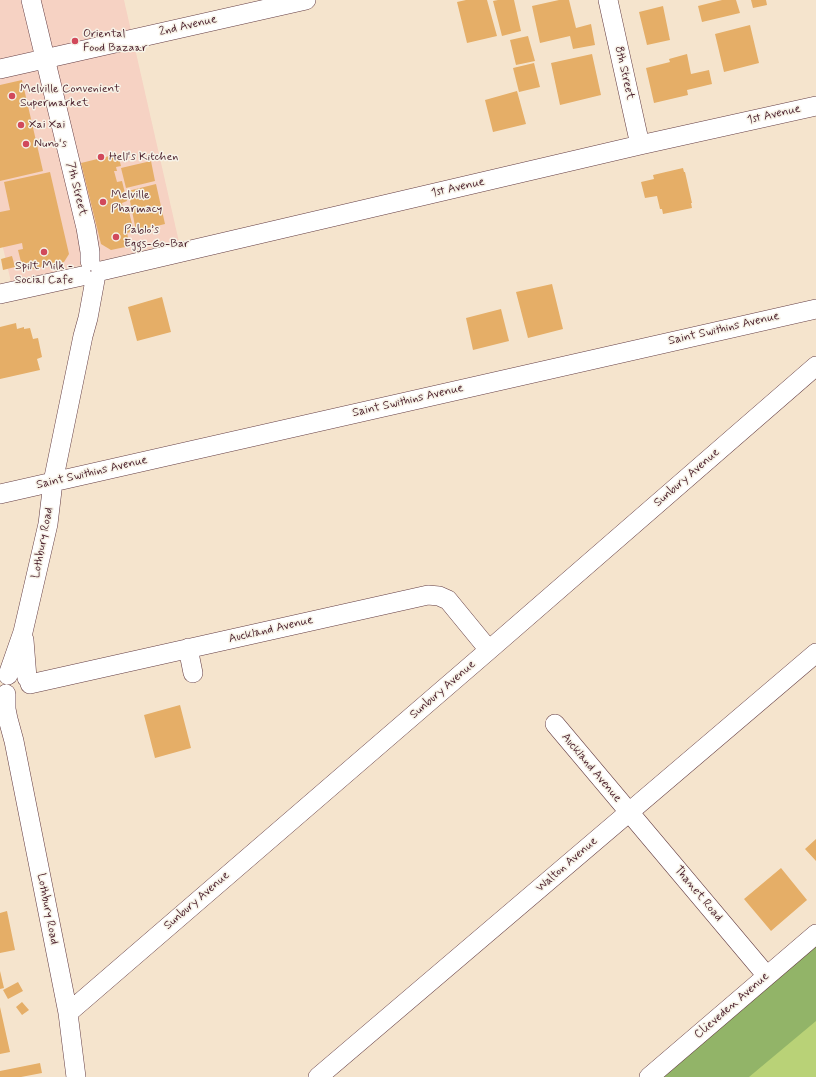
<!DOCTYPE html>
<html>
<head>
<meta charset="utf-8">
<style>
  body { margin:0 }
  canvas { display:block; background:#f5e4cd }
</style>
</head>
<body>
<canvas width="816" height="1077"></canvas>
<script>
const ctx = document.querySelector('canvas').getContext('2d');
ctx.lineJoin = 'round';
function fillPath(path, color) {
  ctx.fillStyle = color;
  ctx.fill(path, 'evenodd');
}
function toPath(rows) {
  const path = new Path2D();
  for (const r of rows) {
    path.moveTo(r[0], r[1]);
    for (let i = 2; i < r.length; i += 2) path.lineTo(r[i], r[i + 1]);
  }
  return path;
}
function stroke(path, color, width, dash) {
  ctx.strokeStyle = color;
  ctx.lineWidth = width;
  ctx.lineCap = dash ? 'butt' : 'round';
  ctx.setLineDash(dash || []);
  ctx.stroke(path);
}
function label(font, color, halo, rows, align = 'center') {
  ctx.font = font + ' Mynerve,sans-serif';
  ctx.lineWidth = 3;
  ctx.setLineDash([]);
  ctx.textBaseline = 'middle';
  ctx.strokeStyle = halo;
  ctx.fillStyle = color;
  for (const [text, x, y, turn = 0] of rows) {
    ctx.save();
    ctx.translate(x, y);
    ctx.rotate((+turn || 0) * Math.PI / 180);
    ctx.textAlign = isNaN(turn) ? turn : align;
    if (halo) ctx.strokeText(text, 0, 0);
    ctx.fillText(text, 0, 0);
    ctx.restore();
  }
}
fillPath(toPath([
  [0,0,124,0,179,242,11,282,0,235]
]), '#f6d2c3');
fillPath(toPath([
  [816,933,816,1077,648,1077]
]), '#b9d277');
fillPath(toPath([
  [816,935,816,1021,749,1077,649,1077]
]), '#92b468');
fillPath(toPath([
  [466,0,487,0,497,36,467,43,457,2],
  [498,0,514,0,521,31,502,36,493,1],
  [559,0,569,0,576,28,591,24,595,45,573,49,570,36,540,43,532,6],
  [722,0,736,0,740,13,702,22,698,6],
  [751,0,766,0,767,5,753,8],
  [663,6,670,40,647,45,639,12],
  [750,25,759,63,724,72,715,34],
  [528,36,535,61,516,65,510,40],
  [592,54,601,95,560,105,551,63],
  [687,54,691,74,709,70,712,84,687,90,688,95,654,103,646,68,670,62,669,59],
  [534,63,540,87,519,92,513,68],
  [22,80,43,171,0,181,0,85],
  [517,91,526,124,493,132,485,100],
  [118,154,121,166,116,167,117,171,114,171,117,182,122,181,127,201,122,203,124,213,129,212,134,231,127,233,130,246,111,250,101,244,81,163],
  [151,161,155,181,126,188,121,168],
  [683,168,684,172,685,172,692,203,691,203,692,208,663,214,662,209,660,209,657,196,645,198,641,182,654,179,653,175],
  [50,172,69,254,64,262,28,270,27,265,22,266,18,250,23,249,22,243,0,248,0,212,10,210,4,182],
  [156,184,165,224,136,231,128,191],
  [12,256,15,267,3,270,1,259],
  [552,284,563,329,528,338,516,292],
  [162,297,171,332,137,341,128,307],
  [501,309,509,341,473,350,466,318],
  [16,323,17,329,24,327,24,329,30,328,33,339,38,338,42,357,37,359,40,370,0,379,0,327],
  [180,705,191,748,155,758,144,715],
  [816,839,816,861,805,849],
  [781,868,807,900,771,931,744,899],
  [7,911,15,950,0,953,0,913],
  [0,971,4,988,0,989],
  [18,982,23,991,8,999,3,990],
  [22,1002,29,1010,22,1015,16,1007],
  [0,1007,10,1052,0,1054],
  [40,1063,42,1073,21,1077,0,1077,0,1071]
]), '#e5ae67');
const minor = toPath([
  [31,0,86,228,90,252,90,261],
  [608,0,640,145],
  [0,69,306,0],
  [101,271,640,145,816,106],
  [0,294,82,276],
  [0,494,816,309],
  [24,640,27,678],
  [188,648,193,673],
  [8,675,23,632,48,524,53,482,83,336,88,318,95,280],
  [30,684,428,595,439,596,448,600,489,650],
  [6,694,6,709,8,719,14,741,68,1013,76,1077],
  [555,724,767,976],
  [68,1013,489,650,816,366],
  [318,1077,816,653],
  [649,1077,816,934]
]);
stroke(minor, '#643d43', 20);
stroke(minor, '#fff', 19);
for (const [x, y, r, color] of [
  [75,41,4,"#d1495b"],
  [12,96,4,"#d1495b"],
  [21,125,4,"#d1495b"],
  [26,144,4,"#d1495b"],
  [101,157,4,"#d1495b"],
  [103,202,4,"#d1495b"],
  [116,237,4,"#d1495b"],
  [44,252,4,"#d1495b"]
]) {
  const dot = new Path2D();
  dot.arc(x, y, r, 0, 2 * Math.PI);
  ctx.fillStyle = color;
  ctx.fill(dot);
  stroke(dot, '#f7f3e8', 1.5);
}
label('12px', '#4a1f2b', '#f7f3e8', [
  ["2nd Avenue",188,26,-13],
  ["8th Street",624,73,77],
  ["1st Avenue",774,115,-13],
  ["1st Avenue",458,188,-13],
  ["7th Street",76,189,76],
  ["Saint Swithins Avenue",724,329,-13],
  ["Saint Swithins Avenue",408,401,-13],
  ["Saint Swithins Avenue",92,473,-13],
  ["Sunbury Avenue",687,478,-41],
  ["Lothbury Road",43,543,-79],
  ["Auckland Avenue",271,630,-13],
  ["Sunbury Avenue",443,690,-41],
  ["Auckland Avenue",591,768,50],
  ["Walton Avenue",567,865,-41],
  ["Thanet Road",698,894,50],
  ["Sunbury Avenue",197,901,-41],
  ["Lothbury Road",47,909,79],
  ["Clieveden Avenue",732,1006,-41]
]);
label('12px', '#4a1f2b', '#f7f3e8', [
  ["Oriental",83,34],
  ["Food Bazaar",83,48],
  ["Melville Convenient",20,89],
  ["Supermarket",20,103],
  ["Xai Xai",29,125],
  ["Nuno's",34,144],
  ["Hell's Kitchen",109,157],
  ["Melville",111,195],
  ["Pharmacy",111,209],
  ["Pablo’s",124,230],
  ["Eggs-Go-Bar",124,244],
  ["Spilt Milk -",44,266,"center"],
  ["Social Cafe",44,280,"center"]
], 'left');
</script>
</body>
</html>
